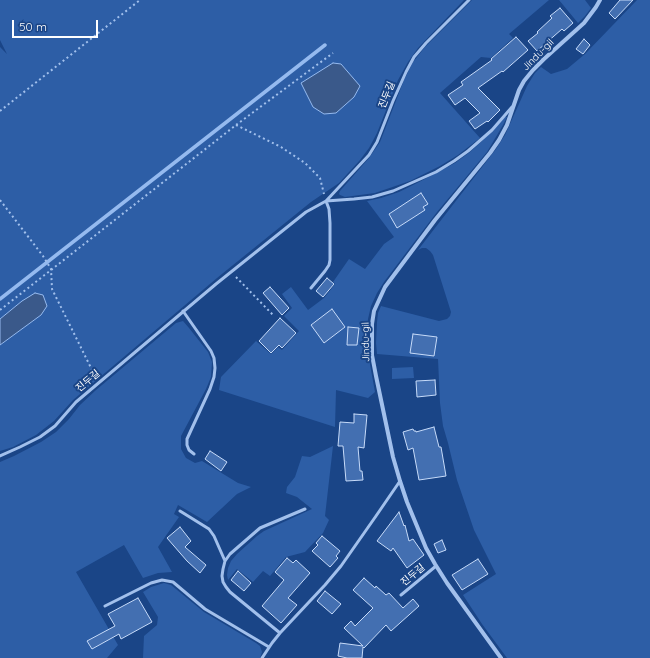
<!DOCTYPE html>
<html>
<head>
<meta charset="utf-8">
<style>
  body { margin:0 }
  #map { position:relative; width:650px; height:658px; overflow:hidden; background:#1a4587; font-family:Quicksand,sans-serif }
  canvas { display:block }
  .scale { position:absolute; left:12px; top:20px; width:86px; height:18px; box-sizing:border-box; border:2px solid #fff; border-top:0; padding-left:5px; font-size:12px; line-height:14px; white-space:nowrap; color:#fff; -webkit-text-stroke:3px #1a4587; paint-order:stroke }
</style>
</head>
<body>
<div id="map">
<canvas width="650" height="658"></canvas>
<div class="scale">50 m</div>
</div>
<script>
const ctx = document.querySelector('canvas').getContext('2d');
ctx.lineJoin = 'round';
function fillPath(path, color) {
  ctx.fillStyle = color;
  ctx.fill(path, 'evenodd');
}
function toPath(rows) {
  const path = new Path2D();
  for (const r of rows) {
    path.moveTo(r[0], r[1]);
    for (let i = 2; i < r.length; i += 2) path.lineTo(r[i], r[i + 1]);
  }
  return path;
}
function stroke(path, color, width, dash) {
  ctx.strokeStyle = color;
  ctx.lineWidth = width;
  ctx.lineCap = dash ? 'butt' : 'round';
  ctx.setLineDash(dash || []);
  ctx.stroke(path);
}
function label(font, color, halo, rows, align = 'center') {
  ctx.font = font + ' Quicksand,"Noto Sans KR",sans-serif';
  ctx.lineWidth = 4;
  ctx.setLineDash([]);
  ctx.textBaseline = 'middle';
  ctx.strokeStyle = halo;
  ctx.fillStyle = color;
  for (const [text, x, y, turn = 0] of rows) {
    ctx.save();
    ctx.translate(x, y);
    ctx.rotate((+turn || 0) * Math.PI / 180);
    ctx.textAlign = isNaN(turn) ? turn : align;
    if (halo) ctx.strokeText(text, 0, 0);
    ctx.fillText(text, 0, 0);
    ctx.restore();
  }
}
fillPath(toPath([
  [0,0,464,0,418,48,408,62,398,80,377,133,369,148,360,160,339,183,311,202,217,278,73,400,54,421,36,435,13,447,0,451,0,345,41,315,22,301,0,319,0,47,7,54,0,40],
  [472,0,549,0,509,34,513,38,491,58,481,57,440,93,480,138,458,155,440,166,410,181,375,193,345,197,340,195,339,194,340,191,369,158,380,142,404,80,413,62,425,47],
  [559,0,585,0,591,8,585,16,578,23],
  [637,0,650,0,650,658,507,658,482,624,463,595,496,574,474,530,457,480,448,443,443,426,440,403,438,359,377,354,376,343,377,322,378,313,381,306,439,321,447,319,450,316,451,312,433,255,430,251,426,248,422,248,418,250,496,149,505,135,527,86,535,73,541,67,551,74,567,69,585,54],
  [505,117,507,117,503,125,487,152,437,212,384,282,377,293,371,306,368,319,367,333,367,348,375,392,368,398,336,390,335,427,219,390,221,377,256,341,271,354,278,347,282,350,299,331,284,316,292,308,282,294,291,287,308,310,324,298,335,284,333,282,349,259,365,269,384,244,394,237,367,201,381,198,399,192,421,181,455,163,470,152,481,142],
  [183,321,189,328,208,352,212,362,211,377,206,389,181,436,181,449,186,458,195,463,202,461,238,483,251,487,237,494,207,522,178,505,174,514,179,517,158,547,172,572,158,573,143,578,124,545,76,572,118,645,107,658,0,658,0,462,14,456,41,442,56,432,69,419,80,405,96,390,176,323],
  [413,367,414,378,392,379,392,368],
  [333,446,325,516,329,520,323,533,305,552,286,557,270,576,263,571,253,582,237,569,228,580,227,575,228,568,231,561,237,554,257,536,264,531,312,509,297,497,286,493,287,487,295,477,302,456,310,457],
  [164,583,171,585,204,612,256,643,260,646,262,652,260,658,143,658,144,636,157,625,158,617,143,592,151,587]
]), '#2d5ea6');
const water = toPath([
  [333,63,341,64,360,86,354,97,336,113,324,114,313,107,301,83,333,63],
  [35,293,43,295,47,306,41,315,0,345,0,319,22,301,35,293]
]);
fillPath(water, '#3a598a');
stroke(water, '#95baef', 1);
stroke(toPath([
  [0,299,325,45]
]), '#95baef', 3.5);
const building = toPath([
  [620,0,633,0,615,19,609,13,620,0],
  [560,8,573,23,564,31,562,29,537,51,528,41,538,33,537,32,552,18,550,16,560,8],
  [516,37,528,50,503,72,502,71,478,88,500,110,488,122,487,121,475,129,469,121,480,113,465,98,455,105,448,95,463,85,461,82,492,60,491,59,516,37],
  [584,39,590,45,583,54,576,49,584,39],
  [421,193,428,204,423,207,425,210,397,228,389,214,421,193],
  [327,278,334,284,323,297,316,291,327,278],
  [270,287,289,308,282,315,263,293,270,287],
  [332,309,345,327,324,343,311,325,332,309],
  [280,318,296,333,282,348,279,345,271,353,259,341,280,318],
  [348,327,359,328,357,345,347,345,348,327],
  [413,334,437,337,434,356,410,353,413,334],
  [435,380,436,395,417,397,416,381,435,380],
  [354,414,367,415,364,448,358,447,360,471,362,471,363,480,346,481,343,446,338,446,340,422,354,423,354,414],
  [434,427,439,447,441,447,446,476,419,480,413,448,408,450,403,432,413,429,414,431,416,431,416,432,434,427],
  [210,451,227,462,221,471,205,459,210,451],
  [399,512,404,526,405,525,409,541,413,539,424,555,407,568,393,548,391,551,377,541,399,512],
  [180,527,191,541,185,547,206,565,200,573,187,561,167,538,180,527],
  [322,536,340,551,336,556,338,558,330,567,312,551,318,545,316,543,322,536],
  [442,540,446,550,438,553,434,544,442,540],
  [287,558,293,563,296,560,310,573,288,598,297,605,281,623,262,606,284,580,275,572,287,558],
  [478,559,488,574,462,590,452,575,478,559],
  [238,571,251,583,244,591,231,580,238,571],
  [364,578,375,588,376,586,386,595,389,593,403,608,413,599,419,606,391,631,386,625,364,648,363,647,362,658,347,658,338,656,340,643,363,646,344,628,351,621,355,626,373,608,353,590,364,578],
  [325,591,341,604,332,614,317,601,325,591],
  [138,598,152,622,121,639,119,634,92,649,87,641,115,626,108,614,138,598]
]);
fillPath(building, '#436fb1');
stroke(building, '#c7dbf9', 1);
stroke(toPath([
  [0,111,140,0],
  [236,125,281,147,305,163,320,178,324,194],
  [0,200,43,256,51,269,52,289,95,376],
  [236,277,274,316],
  [0,310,236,125,333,53]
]), '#a2c0ec', 2, [2, 3]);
stroke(toPath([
  [311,288,325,271,329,265,330,260,330,223,329,209,326,201,354,199,372,197,393,191,436,172,454,161,468,151,492,130,512,107],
  [183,311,211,351,214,358,215,368,214,377,210,389,187,439,187,445,189,450,194,454],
  [0,456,20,447,40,437,55,426,76,402,216,284,306,212,326,201,369,155,377,142,393,101,406,72,414,57,426,43,469,0],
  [180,511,209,529,214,536,225,561],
  [401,595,436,566],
  [105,606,151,583,162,580,173,582,205,609,269,647],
  [280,633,230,592,226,587,223,582,222,576,223,569,225,561,230,554,260,528,305,509],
  [262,658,272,643,280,633,325,585,341,566,376,516,400,481]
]), '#a2c0ec', 3);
stroke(toPath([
  [501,658,447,583,435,564,426,548,407,502,400,481,393,457,376,376,372,355,372,324,374,311,385,287,435,220,490,153,499,140,507,125,519,90,524,81,533,70,544,59,584,23,596,7,600,0]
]), '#a2c0ec', 4);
label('10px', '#fff', '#1a4587', [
  ["Jindu-gil",538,55,-45],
  ["진두길",387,95,-68],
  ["Jindu-gil",366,342,-91],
  ["진두길",88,381,-40],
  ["진두길",413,575,-40]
]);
</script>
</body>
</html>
